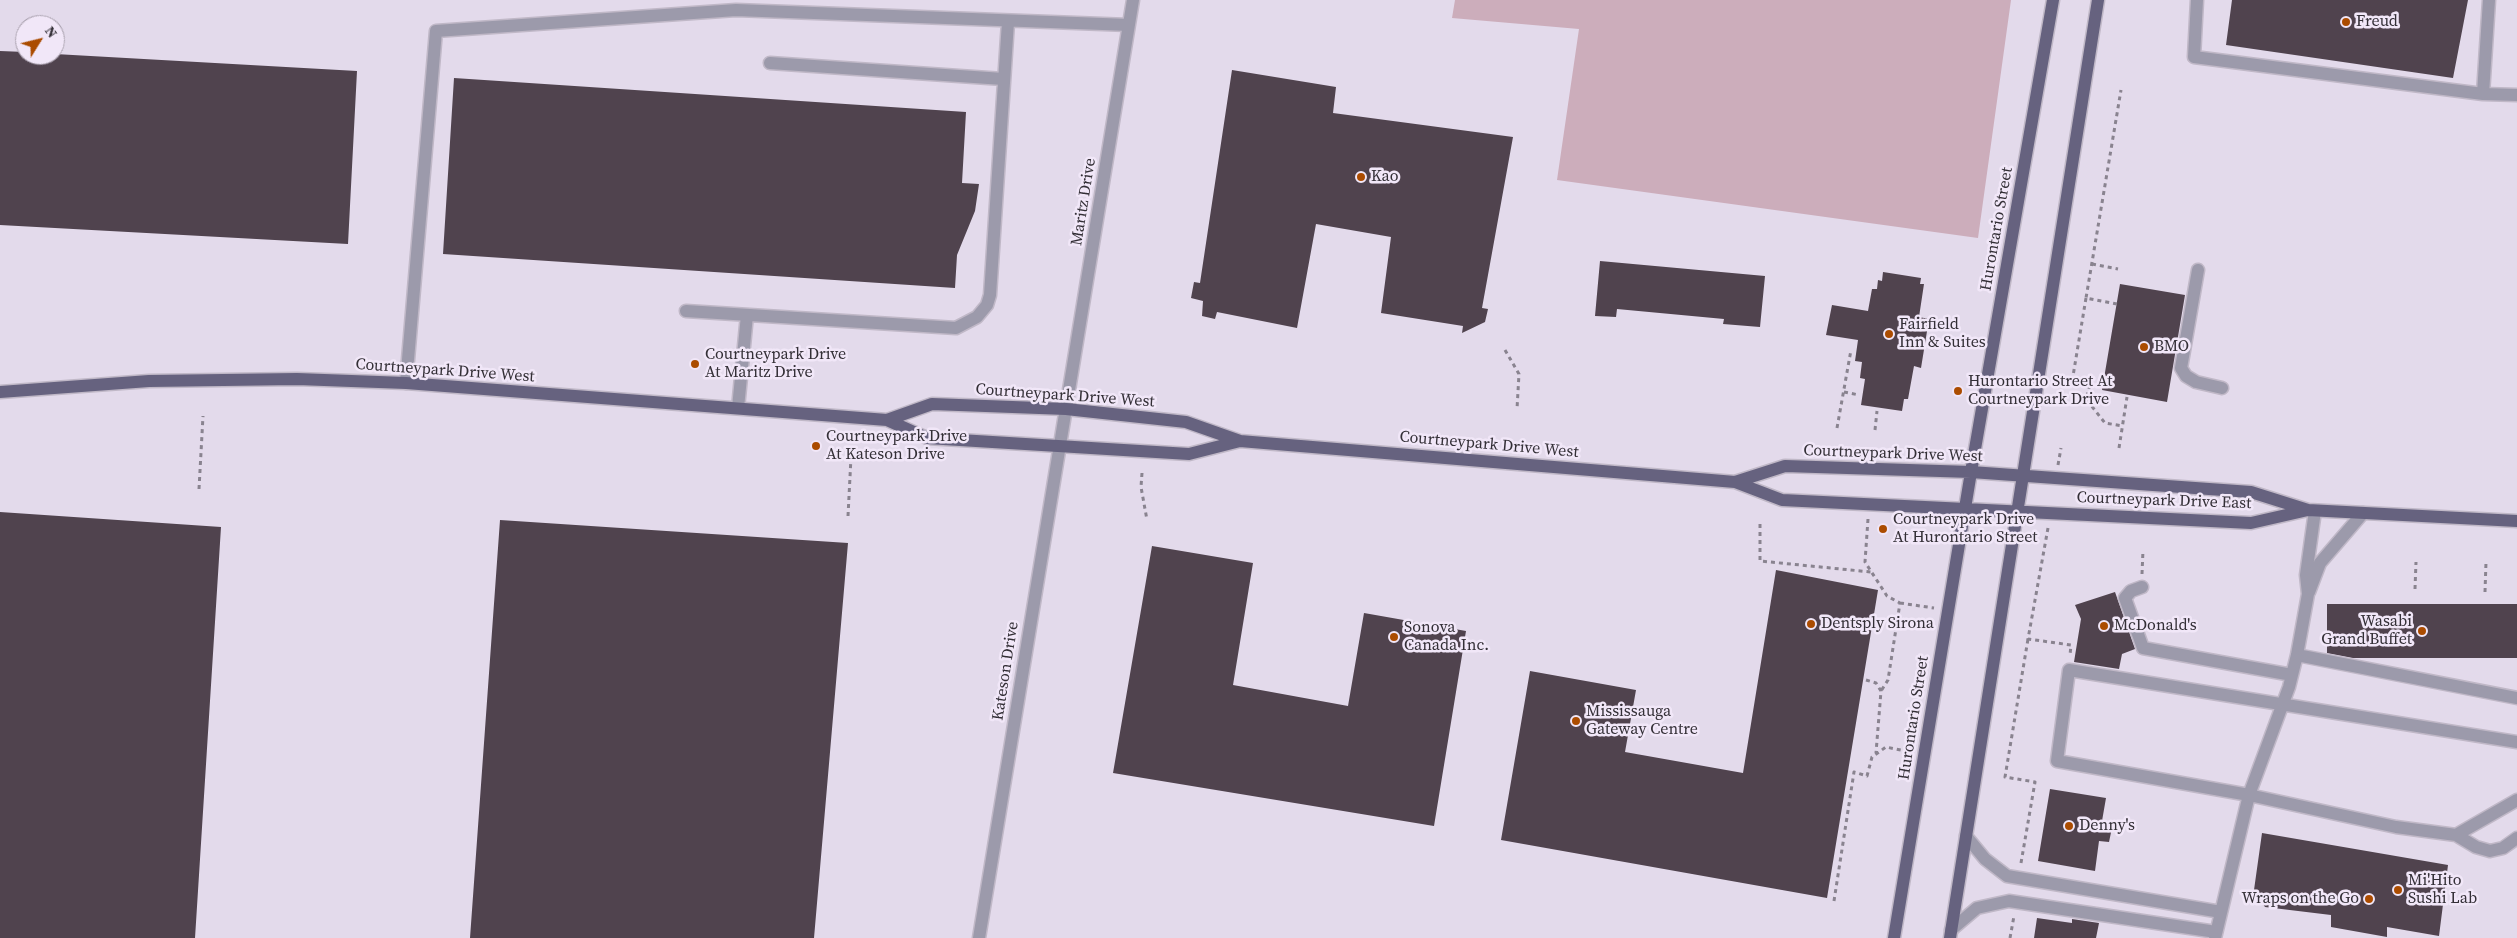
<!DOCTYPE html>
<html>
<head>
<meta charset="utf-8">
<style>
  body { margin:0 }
  #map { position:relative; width:2517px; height:938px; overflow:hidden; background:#e3daeb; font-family:"Source Serif 4",serif }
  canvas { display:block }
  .north { position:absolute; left:15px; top:15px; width:50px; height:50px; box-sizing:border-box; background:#f1e7f8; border:1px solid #a59daa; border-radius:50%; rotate:54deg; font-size:14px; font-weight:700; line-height:20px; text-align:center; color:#332f36 }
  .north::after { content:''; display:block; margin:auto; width:18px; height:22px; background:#ab4c00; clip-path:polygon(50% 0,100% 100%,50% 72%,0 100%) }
</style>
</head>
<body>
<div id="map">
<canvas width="2517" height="938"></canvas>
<div class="north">N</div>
</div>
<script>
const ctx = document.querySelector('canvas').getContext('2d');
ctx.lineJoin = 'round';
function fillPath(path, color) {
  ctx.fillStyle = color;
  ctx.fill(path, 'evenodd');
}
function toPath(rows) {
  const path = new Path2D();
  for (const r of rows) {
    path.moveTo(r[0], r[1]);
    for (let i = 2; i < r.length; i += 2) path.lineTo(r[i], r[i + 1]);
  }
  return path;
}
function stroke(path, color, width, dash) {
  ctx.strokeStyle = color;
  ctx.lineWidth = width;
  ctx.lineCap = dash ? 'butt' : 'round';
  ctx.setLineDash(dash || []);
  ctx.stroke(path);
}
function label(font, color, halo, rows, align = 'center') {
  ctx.font = font + ' "Source Serif 4",serif';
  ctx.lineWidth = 5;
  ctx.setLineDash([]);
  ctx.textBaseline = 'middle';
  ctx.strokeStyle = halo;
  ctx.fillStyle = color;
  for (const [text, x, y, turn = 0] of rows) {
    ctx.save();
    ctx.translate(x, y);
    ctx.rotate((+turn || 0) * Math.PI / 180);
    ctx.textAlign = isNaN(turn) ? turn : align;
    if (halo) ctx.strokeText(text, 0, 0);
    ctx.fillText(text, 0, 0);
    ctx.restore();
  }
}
fillPath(toPath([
  [1455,0,2011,0,1978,238,1557,180,1579,29,1452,18]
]), '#ccadbb');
fillPath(toPath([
  [2232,0,2468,0,2453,78,2226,45],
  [0,51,25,52,25,55,55,54,357,71,348,244,0,225],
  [1232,70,1336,87,1333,113,1513,137,1482,308,1488,309,1485,322,1462,333,1463,326,1381,313,1391,237,1316,224,1297,328,1217,312,1215,319,1202,316,1203,301,1191,298,1194,282,1200,283],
  [454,78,966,112,962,183,979,184,975,211,957,255,955,288,443,254],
  [1600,261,1765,276,1760,327,1723,324,1724,319,1617,309,1616,317,1595,316],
  [1883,272,1921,278,1920,284,1924,284,1919,317,1929,319,1921,368,1914,366,1908,399,1904,399,1902,411,1861,405,1865,379,1860,378,1862,362,1855,361,1858,340,1826,335,1832,305,1868,311,1872,289,1877,289,1878,280,1882,281],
  [2120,284,2185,295,2167,402,2102,390],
  [0,512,221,527,195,938,0,938],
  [500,520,848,543,814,938,470,938],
  [1152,546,1253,563,1233,685,1348,706,1364,613,1466,631,1434,826,1113,773],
  [1776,570,1878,590,1827,898,1501,840,1530,671,1636,690,1625,752,1743,773],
  [2115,592,2135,649,2122,654,2119,669,2074,662,2081,619,2075,605],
  [2327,604,2517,604,2517,658,2353,658,2327,653],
  [2050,789,2106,798,2102,821,2113,823,2109,842,2099,841,2095,871,2038,861],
  [2262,833,2448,865,2439,936,2387,927,2387,937,2331,927,2331,915,2265,907,2254,890],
  [2037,918,2072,923,2072,919,2099,923,2096,938,2034,938]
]), '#50434e');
const minor = toPath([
  [2197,0,2194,57,2483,94,2517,95],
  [770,63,1003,79],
  [2483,94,2489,0],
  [2198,270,2181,368,2186,376,2196,382,2222,388],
  [686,311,956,328,977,317,987,305,990,295,1008,22],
  [406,383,436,31,736,10,1129,25],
  [738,408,747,315],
  [2142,587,2131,591,2125,598,2143,648,2292,675],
  [2309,592,2320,563,2363,513],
  [2297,655,2517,698],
  [2517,742,2069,670,2057,761,2249,795,2396,827,2456,835,2517,800],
  [2456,835,2476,847,2490,851,2503,848,2517,838],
  [1966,836,1985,859,2007,876,2221,912],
  [1951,930,1977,908,2009,901,2216,932],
  [979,938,1133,0],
  [2215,938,2249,795,2289,687,2297,655,2308,594,2306,575,2315,511]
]);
const major = toPath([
  [0,392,149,381,297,379,406,383,887,420,927,438,1189,454,1240,441],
  [887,420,932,404,1066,409,1186,422,1240,441,1735,482,1782,500,2251,523,2308,510],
  [1735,482,1785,466,1971,472,2251,492,2308,510,2517,521],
  [1894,938,1971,472,2053,0],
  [1950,938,2098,0]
]);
stroke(minor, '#c0b8c7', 15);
stroke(major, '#c0b8c7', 15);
stroke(toPath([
  [2092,264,2118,269],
  [2086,298,2072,382,2100,386],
  [2117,304,2086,298,2121,90],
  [1505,350,1519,374,1517,409],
  [2090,385,2086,399,2105,423,2123,426],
  [1844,392,1859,395],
  [1837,428,1851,350],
  [1875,430,1877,411],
  [2119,448,2127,397],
  [2058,465,2061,448],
  [1142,473,1141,487,1147,520],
  [199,489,203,416],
  [848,516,851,457],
  [1868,519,1865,562,1887,596,1900,603,1888,680,1881,691],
  [1760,524,1760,561,1871,572],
  [2048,528,2028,639,2071,645,2070,655],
  [2142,574,2143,550],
  [2415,589,2416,562],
  [2485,592,2486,562],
  [1900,603,1934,608],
  [1866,680,1876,683,1881,691,1876,753],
  [2021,863,2035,782,2005,777,2028,639],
  [1834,901,1854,772,1867,776,1872,757,1886,747,1910,752],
  [2010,938,2014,916]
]), '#89838f', 3, [4, 4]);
stroke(minor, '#9c9aab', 12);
stroke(major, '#66627f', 12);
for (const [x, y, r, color] of [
  [2346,22,5,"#ab4c00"],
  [1361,177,5,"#ab4c00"],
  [1889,334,5,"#ab4c00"],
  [2144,347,5,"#ab4c00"],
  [695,364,5,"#ab4c00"],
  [1958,391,5,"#ab4c00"],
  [816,446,5,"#ab4c00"],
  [1883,529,5,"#ab4c00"],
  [1811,624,5,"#ab4c00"],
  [2104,626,5,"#ab4c00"],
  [2422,631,5,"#ab4c00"],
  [1394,637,5,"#ab4c00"],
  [1576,721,5,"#ab4c00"],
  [2069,826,5,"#ab4c00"],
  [2398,890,5,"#ab4c00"],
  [2369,899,5,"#ab4c00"]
]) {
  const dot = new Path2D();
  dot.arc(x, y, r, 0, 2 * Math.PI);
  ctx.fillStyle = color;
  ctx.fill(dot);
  stroke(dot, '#f1e7f8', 2);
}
label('16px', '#332f36', '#f1e7f8', [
  ["Freud",2356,22],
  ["Kao",1371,177],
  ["Fairfield",1899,325],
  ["Inn & Suites",1899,343],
  ["BMO",2154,347],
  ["Courtneypark Drive",705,355],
  ["At Maritz Drive",705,373],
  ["Hurontario Street At",1968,382],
  ["Courtneypark Drive",1968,400],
  ["Courtneypark Drive",826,437],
  ["At Kateson Drive",826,455],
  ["Courtneypark Drive",1893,520],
  ["At Hurontario Street",1893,538],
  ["Wasabi",2412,622,"right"],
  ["Grand Buffet",2412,640,"right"],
  ["Dentsply Sirona",1821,624],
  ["McDonald's",2114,626],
  ["Sonova",1404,628],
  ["Canada Inc.",1404,646],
  ["Mississauga",1586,712],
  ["Gateway Centre",1586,730],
  ["Denny's",2079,826],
  ["Mi'Hito",2408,881],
  ["Sushi Lab",2408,899],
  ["Wraps on the Go",2359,899,"right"]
], 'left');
label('16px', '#332f36', '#f1e7f8', [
  ["Maritz Drive",1084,202,-81],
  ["Hurontario Street",1997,229,-80],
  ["Courtneypark Drive West",445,371,4],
  ["Courtneypark Drive West",1065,396,4],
  ["Courtneypark Drive West",1489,445,5],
  ["Courtneypark Drive West",1893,454,2],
  ["Courtneypark Drive East",2164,501,2],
  ["Kateson Drive",1006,671,-81],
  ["Hurontario Street",1914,718,-81]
]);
</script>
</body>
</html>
